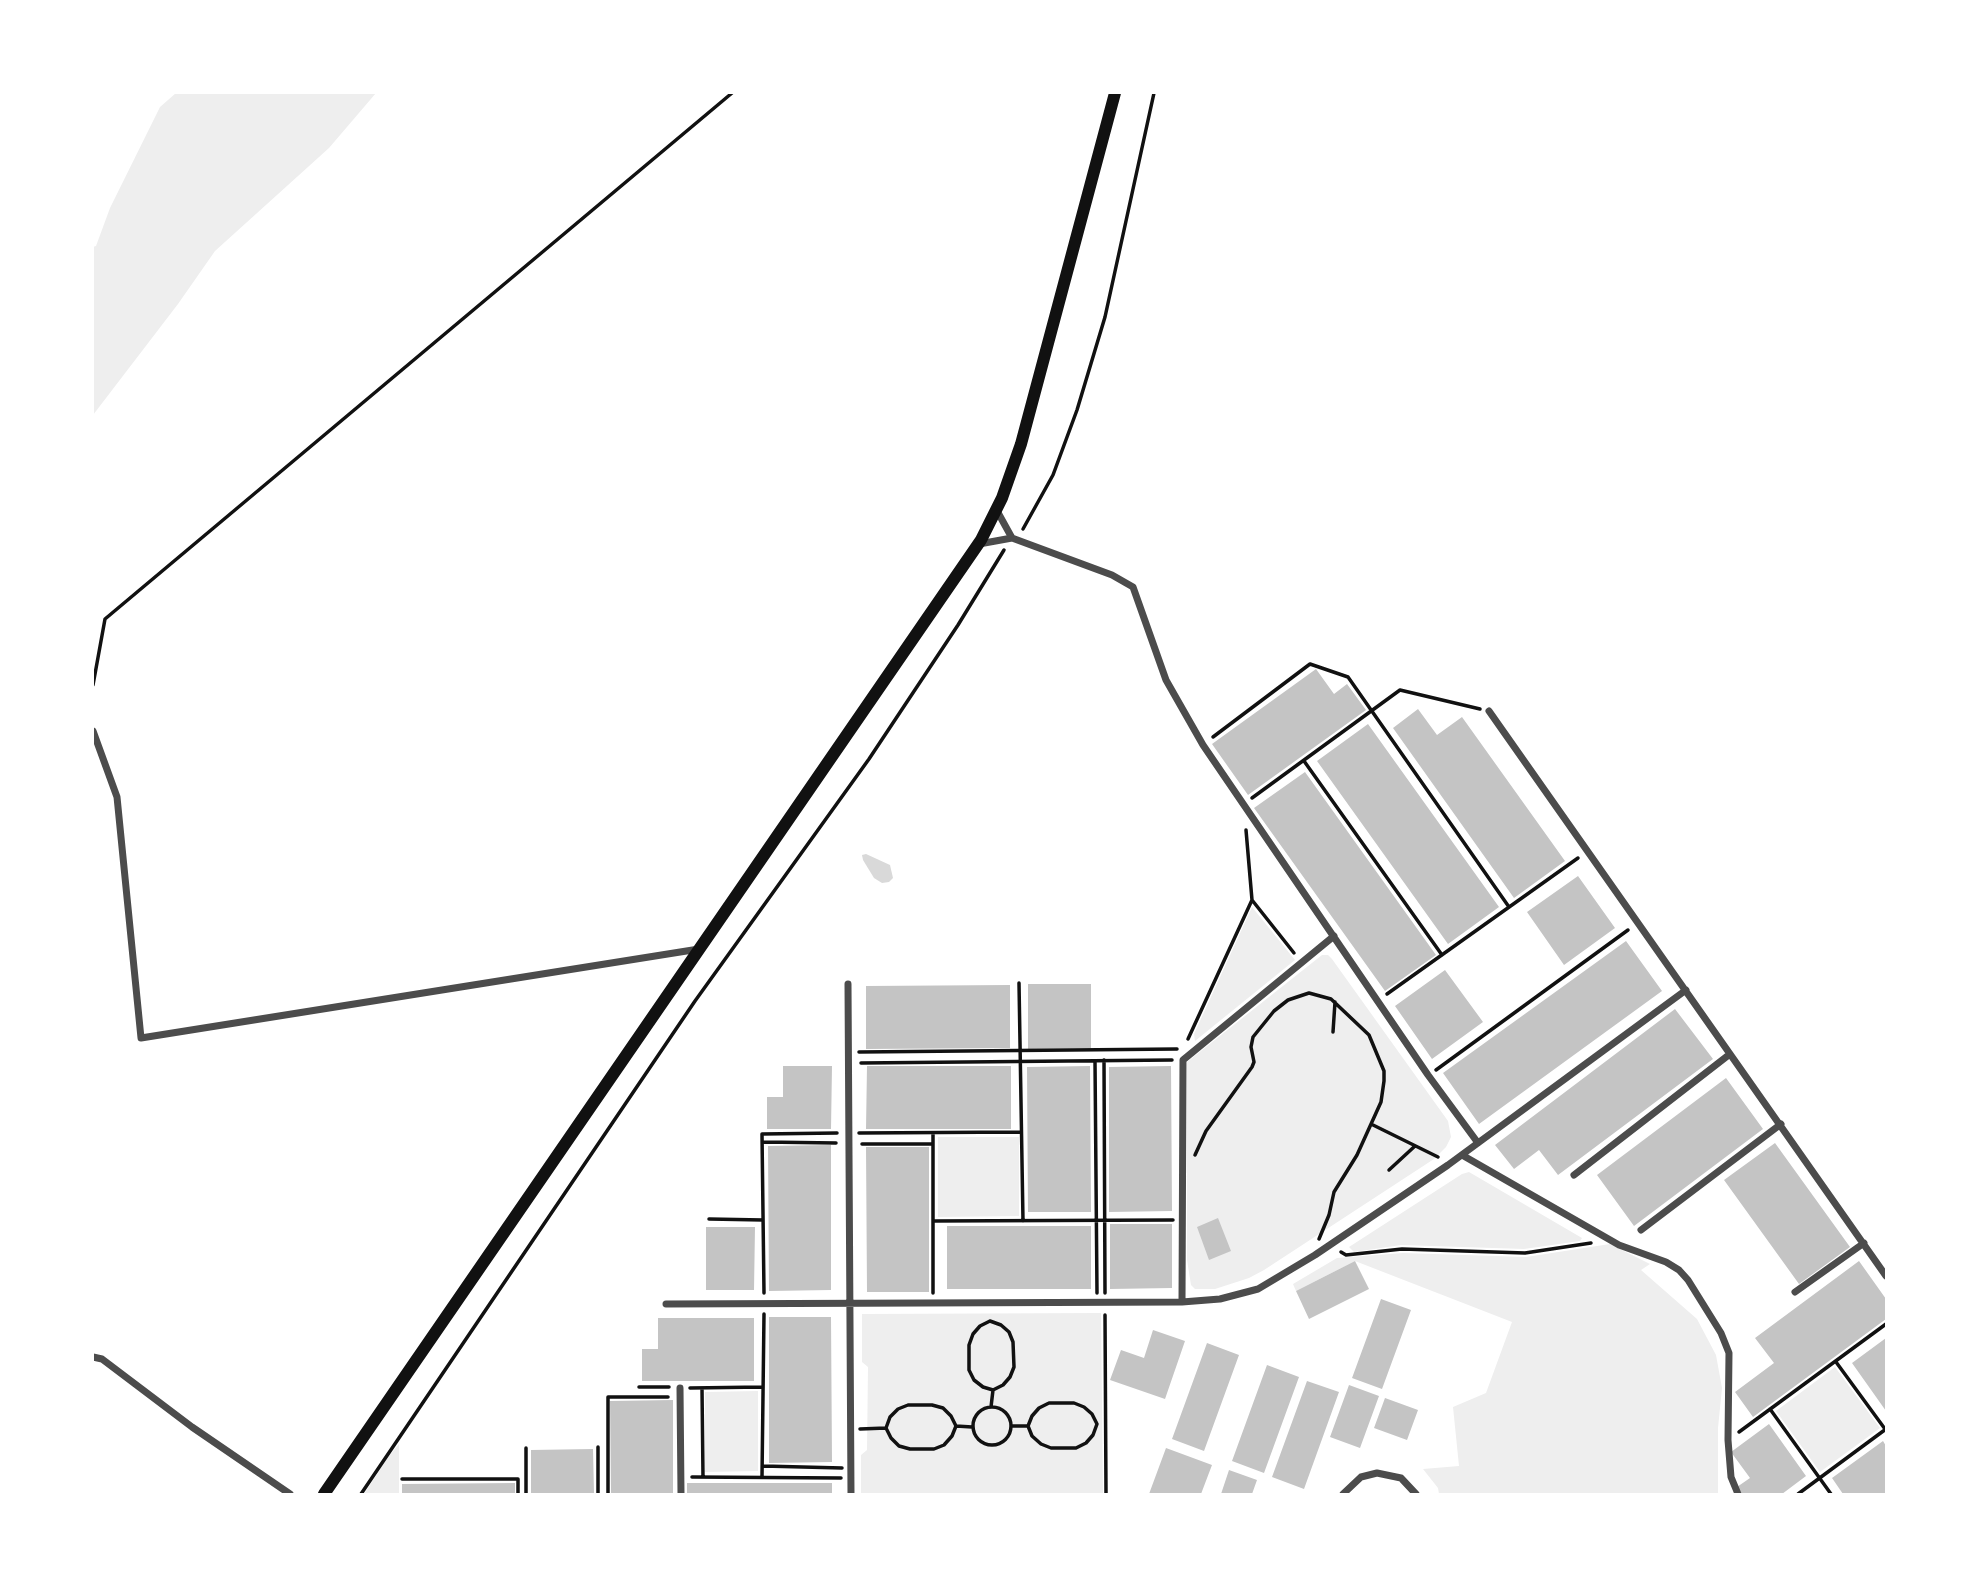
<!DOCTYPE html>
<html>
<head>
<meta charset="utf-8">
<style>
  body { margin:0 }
  #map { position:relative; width:1979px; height:1587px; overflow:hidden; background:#fff; font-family:Rubik,sans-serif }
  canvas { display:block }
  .frame { position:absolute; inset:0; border:94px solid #fff; pointer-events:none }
</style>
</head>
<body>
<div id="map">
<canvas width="1979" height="1587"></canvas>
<div class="frame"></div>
</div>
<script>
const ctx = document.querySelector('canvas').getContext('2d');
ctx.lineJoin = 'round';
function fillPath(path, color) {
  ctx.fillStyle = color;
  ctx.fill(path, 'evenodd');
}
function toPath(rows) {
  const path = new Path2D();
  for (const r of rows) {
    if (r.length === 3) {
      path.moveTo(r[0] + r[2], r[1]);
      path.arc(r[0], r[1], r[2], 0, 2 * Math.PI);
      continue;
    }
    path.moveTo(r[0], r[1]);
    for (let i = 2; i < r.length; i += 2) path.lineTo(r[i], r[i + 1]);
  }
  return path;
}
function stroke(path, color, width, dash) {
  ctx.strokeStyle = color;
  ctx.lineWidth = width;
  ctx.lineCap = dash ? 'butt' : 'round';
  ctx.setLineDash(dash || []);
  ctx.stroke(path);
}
fillPath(toPath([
  [176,93,376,93,329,148,215,251,178,304,93,415,93,247,96,246,110,208,160,107],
  [1252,907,1295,960,1195,1041,1194,1034],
  [1322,955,1328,955,1332,959,1448,1121,1451,1137,1446,1147,1434,1159,1264,1270,1249,1278,1215,1289,1195,1289,1191,1285,1187,1260,1187,1062],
  [938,1137,1019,1137,1019,1216,938,1217],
  [1469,1172,1582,1238,1580,1241,1524,1249,1401,1245,1354,1252,1349,1247,1462,1174],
  [1610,1244,1650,1264,1641,1270,1697,1319,1716,1355,1722,1388,1718,1428,1718,1494,1439,1494,1438,1488,1423,1469,1459,1466,1453,1407,1486,1393,1512,1322,1355,1261,1296,1291,1293,1284,1337,1258,1403,1253,1526,1257],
  [1101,1313,1103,1494,861,1494,861,1455,867,1450,868,1367,862,1362,862,1314],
  [1835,1367,1880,1428,1820,1472,1776,1411],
  [758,1391,758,1471,705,1472,705,1392],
  [399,1444,399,1494,364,1494,389,1456]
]), '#eee');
fillPath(toPath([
  [866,854,890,865,893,878,889,882,882,883,874,878,863,860,862,855]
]), '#d9d9d9');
fillPath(toPath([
  [1316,669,1334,694,1347,684,1366,710,1248,795,1212,744],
  [1418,709,1437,735,1462,717,1565,861,1514,898,1393,728],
  [1368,724,1499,907,1448,944,1317,761],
  [1305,772,1436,955,1385,991,1254,808],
  [1578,876,1615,928,1564,965,1527,912],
  [1626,941,1662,991,1479,1124,1443,1073],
  [1445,970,1483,1022,1432,1059,1395,1006],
  [1028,984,1091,984,1091,1048,1028,1049],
  [1010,985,1010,1048,866,1049,866,986],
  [1675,1009,1713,1059,1558,1175,1539,1150,1514,1169,1495,1145],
  [783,1066,832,1066,831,1129,767,1129,767,1097,783,1097],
  [867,1066,1011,1066,1011,1129,866,1129],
  [1090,1066,1091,1212,1028,1212,1027,1067],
  [1171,1066,1172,1211,1109,1212,1109,1067],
  [1726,1078,1763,1129,1634,1226,1597,1175],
  [1775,1143,1850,1247,1799,1284,1724,1180],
  [831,1145,831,1290,769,1291,768,1146],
  [866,1147,929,1147,929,1292,867,1292],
  [1218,1218,1231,1251,1209,1260,1197,1227],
  [1110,1224,1172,1224,1172,1288,1110,1289],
  [947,1226,1091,1226,1091,1289,947,1289],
  [706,1227,755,1227,754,1290,706,1290],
  [1355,1261,1369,1289,1309,1319,1296,1291],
  [1859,1261,1886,1299,1886,1319,1753,1417,1735,1392,1774,1363,1755,1338],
  [1381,1299,1411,1310,1382,1389,1352,1378],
  [769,1317,831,1317,832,1462,769,1463],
  [658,1318,754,1318,754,1381,642,1381,642,1349,658,1349],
  [1153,1330,1185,1341,1165,1399,1110,1380,1121,1350,1144,1358],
  [1886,1338,1886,1411,1852,1363],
  [1207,1343,1239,1355,1204,1451,1172,1439],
  [1267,1365,1299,1377,1264,1473,1232,1461],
  [1307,1381,1339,1392,1304,1489,1272,1477],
  [1349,1385,1379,1396,1360,1448,1330,1437],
  [1385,1398,1418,1410,1407,1440,1374,1428],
  [673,1400,673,1494,611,1494,610,1401],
  [1769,1424,1806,1476,1782,1494,1742,1494,1737,1487,1750,1478,1731,1452],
  [1883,1441,1886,1446,1886,1494,1843,1494,1832,1478],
  [1166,1448,1212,1465,1201,1494,1149,1494],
  [593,1449,594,1494,531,1494,531,1450],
  [1229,1470,1257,1480,1252,1494,1221,1494],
  [515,1483,515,1494,402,1494,402,1484],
  [687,1483,832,1483,832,1494,687,1494]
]), '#c4c4c4');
stroke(toPath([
  [1023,529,1053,475,1077,410,1105,317,1154,93],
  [93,685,105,619,732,93],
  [1213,737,1310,664,1348,677,1509,907],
  [1304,761,1442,955],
  [1252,798,1400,690,1480,709],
  [1252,900,1294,953],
  [1019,983,1023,1221],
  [1387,994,1578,858],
  [1333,1032,1335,1002],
  [1188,1039,1252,900,1246,830],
  [859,1052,1177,1049],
  [1104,1060,1105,1293],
  [1095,1061,1097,1293],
  [861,1063,1172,1060],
  [1436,1070,1628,930],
  [1371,1124,1438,1157],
  [859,1133,1021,1132],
  [933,1134,933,1293],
  [763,1142,836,1143],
  [862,1144,933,1144],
  [1195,1155,1206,1131,1252,1067,1254,1062,1251,1047,1253,1037,1274,1011,1288,1000,1309,993,1331,999,1369,1035,1384,1071,1384,1081,1381,1102,1357,1155,1334,1192,1329,1215,1319,1239],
  [1389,1170,1415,1146],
  [709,1219,763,1220],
  [933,1221,1173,1220],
  [1341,1252,1346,1255,1402,1249,1525,1253,1591,1243],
  [764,1293,762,1134,837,1133],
  [1105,1315,1106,1494],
  [990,1321,1001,1325,1009,1332,1013,1342,1014,1367,1010,1377,1003,1385,993,1390,983,1387,974,1380,969,1370,969,1345,973,1334,980,1326,990,1321],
  [1836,1362,1885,1429],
  [639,1387,669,1387],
  [690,1388,763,1387],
  [702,1388,703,1477],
  [1049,1403,1074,1403,1084,1407,1092,1414,1097,1424,1093,1435,1086,1443,1076,1448,1051,1448,1041,1444,1032,1436,1028,1426,1032,1416,1039,1408,1049,1403],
  [908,1405,932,1405,943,1408,951,1416,956,1426,952,1436,944,1445,934,1449,910,1449,899,1446,891,1438,886,1428,890,1417,898,1409,908,1405],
  [992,1426,19],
  [991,1407,993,1390],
  [1770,1409,1831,1494],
  [956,1426,972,1427],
  [1011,1426,1028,1426],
  [860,1429,886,1428],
  [1739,1432,1886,1324],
  [598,1447,598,1494],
  [526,1448,526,1494],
  [763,1466,842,1468],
  [692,1477,841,1478],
  [762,1477,764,1314],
  [402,1479,518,1479,518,1494],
  [361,1494,695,1001,869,759,958,625,1004,550],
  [608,1494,608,1397,668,1397],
  [1798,1494,1886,1429]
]), '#111', 3.5);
stroke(toPath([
  [996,509,1012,538],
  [979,544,1012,538,1112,575,1133,587,1166,680,1203,745,1428,1075,1478,1143],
  [1489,711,1886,1276],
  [93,731,117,797,141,1038,699,949],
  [848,984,851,1494],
  [1462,1155,1619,1245,1666,1262,1679,1270,1688,1280,1721,1333,1729,1353,1728,1440,1731,1477,1738,1494],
  [1574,1175,1730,1054],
  [1641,1230,1781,1124],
  [1795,1292,1864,1243],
  [1182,1302,1183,1060,1334,936],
  [666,1304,1182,1302,1220,1299,1258,1289,1315,1255,1448,1165,1686,990],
  [93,1357,102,1359,192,1427,290,1494],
  [680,1388,681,1494],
  [1343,1494,1361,1477,1377,1473,1401,1478,1416,1494]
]), '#4c4c4c', 7);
stroke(toPath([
  [324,1494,981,540,1002,498,1021,444,1115,93]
]), '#111', 12);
</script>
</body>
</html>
